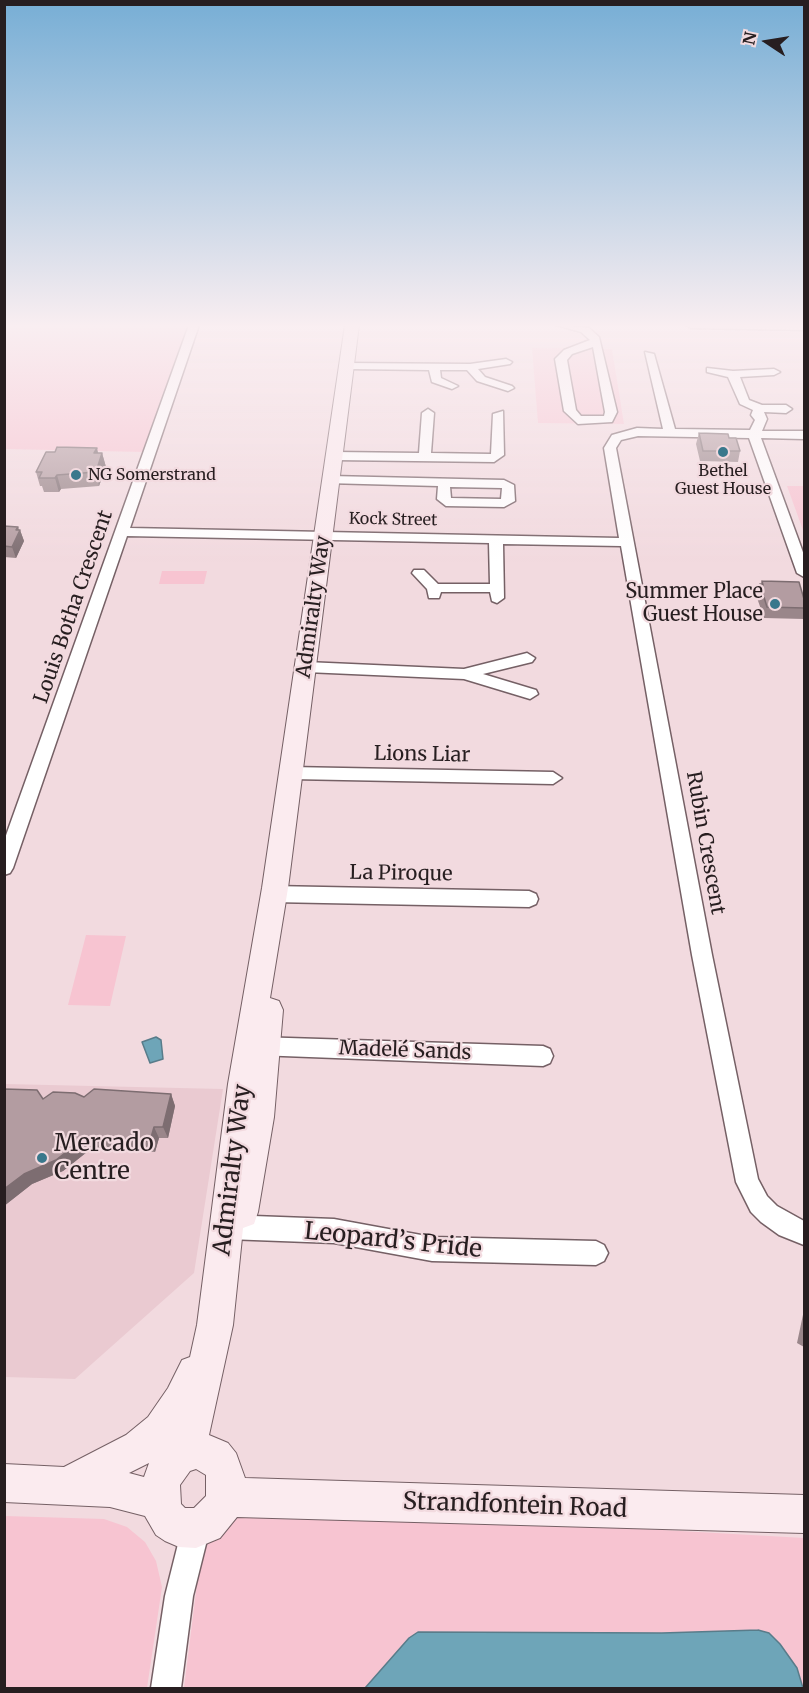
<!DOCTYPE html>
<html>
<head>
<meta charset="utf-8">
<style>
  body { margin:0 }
  #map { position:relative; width:809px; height:1693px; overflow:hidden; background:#f2dadf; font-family:Merriweather,serif }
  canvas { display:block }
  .frame { position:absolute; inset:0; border:6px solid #271e20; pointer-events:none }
  .north { position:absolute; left:737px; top:12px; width:60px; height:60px; -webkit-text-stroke:4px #f2dadf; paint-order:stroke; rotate:282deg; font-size:16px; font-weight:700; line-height:24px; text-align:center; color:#271e20 }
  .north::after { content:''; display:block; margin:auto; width:21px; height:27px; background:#271e20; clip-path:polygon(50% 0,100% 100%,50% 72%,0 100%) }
</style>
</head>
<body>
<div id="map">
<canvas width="809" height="1693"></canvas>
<div class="frame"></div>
<div class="north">N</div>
</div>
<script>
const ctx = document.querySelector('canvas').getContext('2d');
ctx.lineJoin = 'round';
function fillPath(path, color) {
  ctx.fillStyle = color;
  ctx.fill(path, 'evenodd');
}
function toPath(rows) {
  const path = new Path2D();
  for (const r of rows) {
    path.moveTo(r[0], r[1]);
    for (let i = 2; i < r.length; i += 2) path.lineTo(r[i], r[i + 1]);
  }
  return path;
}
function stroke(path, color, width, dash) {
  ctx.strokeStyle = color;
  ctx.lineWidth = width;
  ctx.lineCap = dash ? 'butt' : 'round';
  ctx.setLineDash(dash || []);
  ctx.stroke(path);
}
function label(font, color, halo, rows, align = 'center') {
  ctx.font = font + ' Merriweather,serif';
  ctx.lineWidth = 4.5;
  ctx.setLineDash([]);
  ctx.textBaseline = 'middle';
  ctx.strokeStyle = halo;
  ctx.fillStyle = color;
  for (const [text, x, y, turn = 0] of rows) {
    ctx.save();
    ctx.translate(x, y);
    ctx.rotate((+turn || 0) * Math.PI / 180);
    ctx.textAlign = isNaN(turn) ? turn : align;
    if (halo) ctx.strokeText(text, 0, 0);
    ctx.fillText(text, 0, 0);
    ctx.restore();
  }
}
fillPath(toPath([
  [5,1084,223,1089,194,1273,75,1379,5,1377]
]), '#eacad1');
fillPath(toPath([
  [5,325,189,325,144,452,5,449],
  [532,348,612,349,624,424,538,423],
  [787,486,804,486,804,533],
  [162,571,207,571,204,584,159,584],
  [86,935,126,936,110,1006,68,1005],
  [256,1507,804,1538,804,1688,184,1688,199,1568,208,1541,223,1523],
  [5,1516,104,1519,127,1527,145,1542,156,1561,162,1587,147,1688,5,1688]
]), '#f7c4d1');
const water = toPath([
  [156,1037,161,1040,163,1059,150,1063,142,1042,156,1037],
  [758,1630,769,1633,780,1644,797,1668,803,1688,365,1688,409,1638,418,1632,662,1633,758,1630]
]);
fillPath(water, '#6ea5b8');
stroke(water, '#597c8a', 1.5);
const street = toPath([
  [189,325,199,325,130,528,619,538,604,448,612,435,637,428,663,429,645,352,654,354,675,429,750,430,755,420,751,415,753,410,740,404,728,377,707,372,707,368,733,371,774,369,780,372,774,375,740,377,749,400,762,405,786,405,792,409,786,413,764,412,767,419,762,431,804,431,804,439,761,438,804,555,804,577,797,573,749,438,638,436,621,440,616,448,712,955,758,1179,767,1196,777,1206,804,1221,804,1245,779,1235,761,1222,751,1212,736,1182,692,955,621,546,503,544,504,598,497,603,492,601,490,592,441,592,439,598,429,598,427,589,412,573,414,570,424,570,438,584,490,584,489,543,127,536,13,868,10,873,4,875,4,841,189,325],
  [556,325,589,328,599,337,617,412,612,422,578,424,564,411,555,359,564,350,590,340,581,332,556,325],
  [593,347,605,412,604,416,581,416,576,410,567,360,572,354,593,347],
  [686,325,804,325,804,330,691,328,686,325],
  [506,359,512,362,510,364,478,369,485,377,512,386,514,388,508,391,477,381,467,370,440,370,441,378,458,386,452,389,432,382,429,370,347,369,341,366,347,363,470,364,506,359],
  [428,409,434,413,431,453,491,454,493,414,503,411,504,455,494,462,335,460,329,456,335,452,419,453,422,413,428,409],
  [331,476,504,480,514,485,515,501,504,507,446,506,437,499,438,486,326,483,326,477,331,476],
  [450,487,502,488,501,499,451,498,450,487],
  [527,653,535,658,532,662,483,674,536,690,538,694,530,699,464,679,306,672,298,667,306,662,464,669,527,653],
  [291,767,553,772,562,778,553,784,291,779,283,773,291,767],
  [272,886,529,891,536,894,538,899,536,904,529,907,272,902,265,899,263,894,265,889,272,886],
  [257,1037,543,1046,550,1049,553,1056,550,1063,543,1066,257,1055,250,1053,247,1046,250,1039,257,1037],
  [227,1215,334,1219,432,1237,596,1241,604,1245,608,1253,604,1261,596,1265,432,1261,334,1243,227,1239,219,1235,215,1227,219,1219,227,1215],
  [196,1514,206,1518,210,1528,193,1596,181,1688,151,1688,165,1596,182,1528,186,1518,196,1514]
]);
const secondary = toPath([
  [345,325,359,325,288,888,270,998,279,1001,283,1010,274,1117,258,1212,254,1224,243,1228,233,1325,209,1435,228,1443,236,1453,245,1478,804,1495,804,1533,237,1517,220,1538,196,1548,179,1547,165,1541,156,1535,145,1516,110,1507,4,1502,4,1464,64,1467,126,1435,148,1417,168,1388,182,1360,190,1357,197,1325,228,1084,262,888,345,325],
  [149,1463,144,1477,129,1473,149,1463],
  [196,1469,206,1475,206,1496,194,1508,185,1508,181,1504,180,1485,190,1471,196,1469]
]);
stroke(street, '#756065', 3);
stroke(secondary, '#756065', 2);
fillPath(street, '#fff');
fillPath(secondary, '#fbebef');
fillPath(toPath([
  [699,433,729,438,740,451,738,462,700,461,696,444],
  [98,453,102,453,106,467,99,486,61,489,59,492,44,492,42,486,40,486,36,472],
  [4,526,18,527,19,530,20,530,24,541,16,558,4,557],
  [762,581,804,599,804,619,764,618,756,595],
  [4,1089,43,1099,84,1097,171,1094,175,1106,168,1138,159,1138,155,1152,92,1148,63,1171,32,1184,4,1206],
  [804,1310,804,1347,797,1343]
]), '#9a868a');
fillPath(toPath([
  [97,448,100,461,102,453,106,467,99,486,96,472,94,453],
  [57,475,61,489,59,492,55,478],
  [18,527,19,532,20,530,24,541,16,558,12,547],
  [171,1094,175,1106,168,1138,163,1127],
  [154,1127,159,1138,155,1152,150,1141],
  [85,1137,92,1148,63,1171,32,1184,4,1206,4,1189,24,1174]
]), '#7d6d71');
const building = toPath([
  [699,433,728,434,729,438,736,438,740,451,703,451,699,433],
  [57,447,97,448,94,453,102,453,96,472,57,475,55,478,39,478,42,472,36,472,46,452,55,452,57,447],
  [4,526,18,527,16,530,20,530,12,547,4,546,4,526],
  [762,581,799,582,804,599,804,608,767,607,760,584,763,585,762,581],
  [4,1089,37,1090,43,1099,53,1092,75,1093,84,1097,94,1089,171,1094,163,1127,154,1127,150,1141,85,1137,56,1160,24,1174,4,1189,4,1089]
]);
fillPath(building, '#b39ca1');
stroke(building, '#7d6d71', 1.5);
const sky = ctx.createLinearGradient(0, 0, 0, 562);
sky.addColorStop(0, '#77aed5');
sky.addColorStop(0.58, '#f9eef1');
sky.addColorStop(1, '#f9eef100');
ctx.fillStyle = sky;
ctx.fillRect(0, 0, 809, 562);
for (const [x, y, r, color] of [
  [723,452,6,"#39788c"],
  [76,475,6,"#39788c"],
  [775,604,6,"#39788c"],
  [42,1158,6,"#39788c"]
]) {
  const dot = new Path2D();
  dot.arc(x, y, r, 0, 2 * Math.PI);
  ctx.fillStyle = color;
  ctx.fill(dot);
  stroke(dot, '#f2dadf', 2);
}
label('16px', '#271e20', '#f2dadf', [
  ["Bethel",723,471],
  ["Guest House",723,489],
  ["NG Somerstrand",88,475,"left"]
]);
label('16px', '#271e20', '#f2dadf', [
  ["Kock Street",393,520,1]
]);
label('20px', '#271e20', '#f2dadf', [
  ["Summer Place",763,592],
  ["Guest House",763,615]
], 'right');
label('20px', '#271e20', '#f2dadf', [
  ["Louis Botha Crescent",74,607,-71],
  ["Admiralty Way",314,607,-82],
  ["Lions Liar",422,755,1],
  ["Rubin Crescent",705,843,80],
  ["La Piroque",401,874,1],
  ["Madelé Sands",405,1051,2]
]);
label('24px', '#271e20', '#f2dadf', [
  ["Mercado",54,1144],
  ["Centre",54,1172]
], 'left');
label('24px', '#271e20', '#f2dadf', [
  ["Admiralty Way",233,1170,-83],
  ["Leopard’s Pride",393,1241,6],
  ["Strandfontein Road",515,1506,2]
]);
</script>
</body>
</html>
